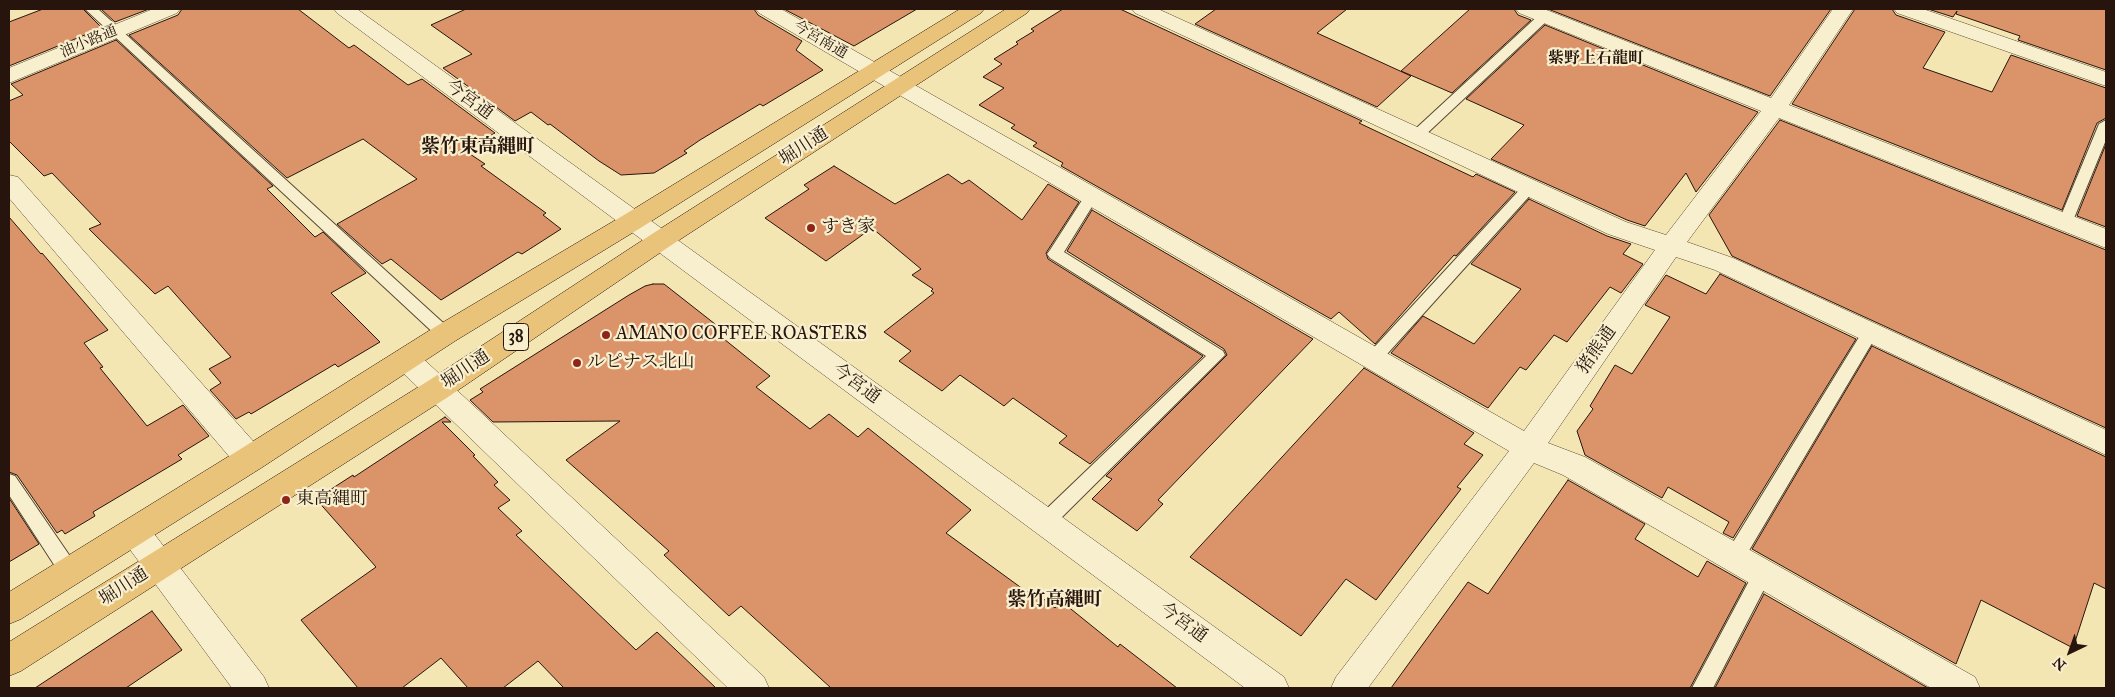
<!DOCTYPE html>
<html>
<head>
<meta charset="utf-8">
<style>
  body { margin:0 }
  #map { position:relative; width:2115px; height:697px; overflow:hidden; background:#f4e6b3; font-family:"IM FELL Great Primer",serif }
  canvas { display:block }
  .frame { position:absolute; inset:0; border:10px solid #27150d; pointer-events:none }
  .north { position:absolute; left:2045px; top:627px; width:50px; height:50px; -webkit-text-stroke:4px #f8efce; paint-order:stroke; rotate:222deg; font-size:14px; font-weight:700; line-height:20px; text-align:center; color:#27150d }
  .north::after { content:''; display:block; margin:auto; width:18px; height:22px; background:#27150d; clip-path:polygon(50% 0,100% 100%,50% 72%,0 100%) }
</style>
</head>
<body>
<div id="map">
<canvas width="2115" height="697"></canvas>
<div class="frame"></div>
<div class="north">N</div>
</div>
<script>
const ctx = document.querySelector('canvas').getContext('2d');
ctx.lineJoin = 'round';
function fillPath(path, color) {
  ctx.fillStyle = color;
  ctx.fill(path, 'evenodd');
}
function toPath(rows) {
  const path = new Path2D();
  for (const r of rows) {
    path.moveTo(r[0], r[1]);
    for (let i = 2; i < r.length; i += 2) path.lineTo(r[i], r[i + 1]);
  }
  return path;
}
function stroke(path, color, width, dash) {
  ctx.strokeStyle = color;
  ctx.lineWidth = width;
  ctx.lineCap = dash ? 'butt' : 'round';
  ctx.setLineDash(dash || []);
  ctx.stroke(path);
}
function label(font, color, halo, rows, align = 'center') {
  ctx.font = font + ' "IM FELL Great Primer","Noto Serif JP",serif';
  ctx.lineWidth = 4.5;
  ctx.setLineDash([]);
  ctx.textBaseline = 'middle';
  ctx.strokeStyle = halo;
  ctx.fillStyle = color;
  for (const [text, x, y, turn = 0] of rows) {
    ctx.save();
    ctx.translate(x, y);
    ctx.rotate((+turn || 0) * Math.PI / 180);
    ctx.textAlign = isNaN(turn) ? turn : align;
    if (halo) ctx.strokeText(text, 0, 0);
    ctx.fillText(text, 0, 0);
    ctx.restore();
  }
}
const building = toPath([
  [43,9,83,9,102,28,9,66,9,22,43,9],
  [101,9,149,9,115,22,101,9],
  [182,9,298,9,349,48,354,45,408,85,422,79,495,133,464,150,485,164,481,166,546,213,543,215,561,229,522,254,518,252,441,300,391,259,382,264,337,224,417,179,363,139,287,178,129,35,178,15,182,9],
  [466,9,754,9,758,15,802,41,796,50,823,70,763,106,760,104,700,140,684,151,687,153,654,173,621,175,599,161,550,124,548,125,531,112,515,121,443,68,472,54,431,25,466,9],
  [784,9,917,9,854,46,784,9],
  [1063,9,1120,9,1362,121,1359,123,1473,177,1476,174,1515,192,1456,256,1454,255,1375,344,1339,312,1331,319,1061,166,1063,163,1033,146,1037,143,1011,128,1015,125,979,105,1004,88,983,77,1002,64,994,59,1018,44,1016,42,1034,31,1031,29,1063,9],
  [1216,9,1347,9,1317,33,1411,76,1377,107,1195,24,1216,9],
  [1470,9,1514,9,1518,15,1531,20,1452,93,1401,71,1470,9],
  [1548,9,1831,9,1770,96,1548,9],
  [1855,9,1892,9,1896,15,1945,32,1923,68,1992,92,2011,55,2106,88,2106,118,2097,123,2062,210,1792,104,1855,9],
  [1928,9,2106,9,2106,70,2018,40,2020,36,1956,14,1957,11,1953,17,1928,9],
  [1545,25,1758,112,1696,192,1686,173,1645,226,1627,220,1491,159,1524,125,1466,99,1545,25],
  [116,40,273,186,267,189,315,237,323,232,366,273,331,293,380,342,338,367,335,364,251,414,249,412,236,419,210,390,221,383,209,369,231,357,168,286,155,294,89,229,101,224,52,173,44,176,9,141,9,101,23,95,11,84,116,40],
  [1780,120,2106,250,2106,428,1732,256,1709,215,1780,120],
  [2106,144,2106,227,2077,216,2106,144],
  [834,166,895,204,948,174,962,184,969,180,1022,220,1048,184,1079,202,1046,253,1048,259,1203,356,1090,464,1059,443,1067,436,1013,398,1004,406,960,375,942,391,899,361,911,351,884,332,934,293,931,291,933,289,912,275,921,269,872,228,826,261,765,218,809,189,804,185,834,166],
  [1529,199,1607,236,1631,244,1623,254,1643,264,1621,293,1610,287,1567,342,1554,335,1526,370,1520,367,1488,408,1391,353,1423,316,1474,344,1521,289,1471,264,1529,199],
  [1092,210,1313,339,1158,500,1163,504,1137,531,1092,499,1112,479,1106,476,1227,355,1224,349,1067,251,1092,210],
  [9,217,41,254,42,253,108,330,84,343,103,367,100,368,147,426,183,405,209,436,178,455,182,459,93,512,95,516,65,534,62,530,57,533,17,475,9,472,9,217],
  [1720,274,1856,339,1733,538,1723,533,1729,522,1668,487,1662,498,1585,455,1577,431,1593,409,1590,406,1615,365,1632,374,1670,317,1645,305,1666,275,1706,294,1720,274],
  [653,284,664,284,715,324,714,331,770,376,756,387,810,429,829,414,858,437,868,428,971,510,946,533,1027,592,1031,589,1055,608,1061,601,1118,647,1120,644,1177,688,831,688,741,606,729,616,664,555,669,551,566,460,620,421,493,422,470,400,483,392,480,389,629,295,645,286,653,284],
  [1872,346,2106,457,2106,589,2094,583,2073,648,1981,600,1956,664,1752,549,1872,346],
  [1364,368,1474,433,1464,444,1483,455,1457,487,1461,489,1376,600,1346,579,1301,636,1190,557,1364,368],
  [445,417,451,422,442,422,475,455,473,456,498,482,494,485,510,500,498,508,522,531,516,535,636,650,657,632,716,688,564,688,538,661,503,688,468,688,441,658,402,688,358,688,301,620,376,567,316,499,353,475,354,477,445,417],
  [1568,480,1645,524,1635,539,1698,577,1707,561,1746,583,1690,688,1391,688,1468,582,1488,594,1568,480],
  [9,498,39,544,9,562,9,498],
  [1764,594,1928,688,1715,688,1764,594],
  [152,611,182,650,126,688,35,688,152,611]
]);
fillPath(building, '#db946a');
stroke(building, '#27150d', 1);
const service = toPath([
  [85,9,98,9,451,330,453,334,451,338,445,340,439,338,85,9],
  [1545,12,1551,16,1549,19,1421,139,1411,139,1409,136,1411,133,1541,13,1545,12],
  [2106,120,2106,140,2072,223,2070,227,2065,228,2060,227,2058,223,2099,124,2106,120],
  [1529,183,1534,185,1536,188,1534,191,1379,363,1373,365,1367,363,1365,359,1367,355,1524,185,1529,183],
  [1091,192,1096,194,1098,197,1064,252,1223,351,1225,355,1051,528,1045,530,1039,528,1036,522,1039,516,1206,356,1050,258,1047,254,1050,250,1086,194,1091,192],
  [1870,327,1876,329,1878,333,1741,564,1734,566,1727,564,1725,558,1727,552,1864,329,1870,327],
  [9,474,15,476,76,565,78,571,76,577,69,579,62,577,9,495,9,474],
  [1763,566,1770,568,1772,574,1713,688,1692,688,1756,568,1763,566]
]);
const minor = toPath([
  [153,9,180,9,177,13,9,83,9,68,153,9],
  [756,9,781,9,1524,431,1655,250,1608,234,1135,13,1132,9,1158,9,1626,222,1666,235,1761,111,1519,13,1516,9,1544,9,1771,98,1833,9,1853,9,1789,105,2106,229,2106,248,1779,118,1687,242,1733,258,2106,430,2106,455,1715,270,1676,257,1548,443,1585,457,1975,677,1980,688,1931,688,1563,475,1534,463,1368,688,1331,688,1336,677,1509,451,759,13,756,9],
  [1894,9,1923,9,2106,72,2106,86,1897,13,1894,9],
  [9,175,18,177,261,450,265,459,261,468,250,471,239,468,9,198,9,175],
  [406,348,416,352,764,677,769,688,728,688,396,366,392,359,396,352,406,348],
  [134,518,145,522,264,677,269,688,232,688,123,540,118,531,123,522,134,518]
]);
const tertiary = toPath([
  [334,9,357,9,1284,677,1289,688,1245,688,337,13,334,9]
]);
const primary = toPath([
  [960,9,984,9,981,13,642,227,455,341,261,468,21,619,9,624,9,592,239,450,435,327,624,215,960,9],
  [1006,9,1030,9,1027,13,670,246,448,397,21,671,9,676,9,642,428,381,652,234,1006,9]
]);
stroke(service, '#5a4936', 2);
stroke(minor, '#5a4936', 1);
stroke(tertiary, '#5a4936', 1);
stroke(primary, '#27150d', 1);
fillPath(service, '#f8efce');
fillPath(minor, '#f8efce');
fillPath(tertiary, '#f8efce');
fillPath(primary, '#eac37a');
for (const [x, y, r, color] of [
  [811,228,5,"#8f2418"],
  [606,335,5,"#8f2418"],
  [577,363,5,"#8f2418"],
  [286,500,5,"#8f2418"]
]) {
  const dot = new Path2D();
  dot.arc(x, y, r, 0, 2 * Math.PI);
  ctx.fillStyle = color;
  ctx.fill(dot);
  stroke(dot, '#f8efce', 2);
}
label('15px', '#27150d', '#f8efce', [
  ["今宮南通",820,40,30],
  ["油小路通",89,42,-23]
]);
label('bold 16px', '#27150d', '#f8efce', [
  ["紫野上石龍町",1596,59]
]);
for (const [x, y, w] of [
  [516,337,25]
]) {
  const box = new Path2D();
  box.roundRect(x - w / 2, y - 13.5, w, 27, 4);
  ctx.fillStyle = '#f8efce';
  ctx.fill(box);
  stroke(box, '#27150d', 1);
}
label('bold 16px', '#27150d', null, [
  ["38",516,337]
]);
label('18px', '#27150d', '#f8efce', [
  ["今宮通",469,100,36],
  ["堀川通",804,147,-33],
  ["猪熊通",1597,350,-55],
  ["堀川通",466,370,-34],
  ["今宮通",856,384,36],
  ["堀川通",124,587,-33],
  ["今宮通",1183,623,36]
]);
label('18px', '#27150d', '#f8efce', [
  ["すき家",821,228],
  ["AMANO COFFEE ROASTERS",616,335],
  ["ルピナス北山",587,363],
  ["東高縄町",296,500]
], 'left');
label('bold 19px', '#27150d', '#f8efce', [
  ["紫竹東高縄町",478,147],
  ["紫竹高縄町",1055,600]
]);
</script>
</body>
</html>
